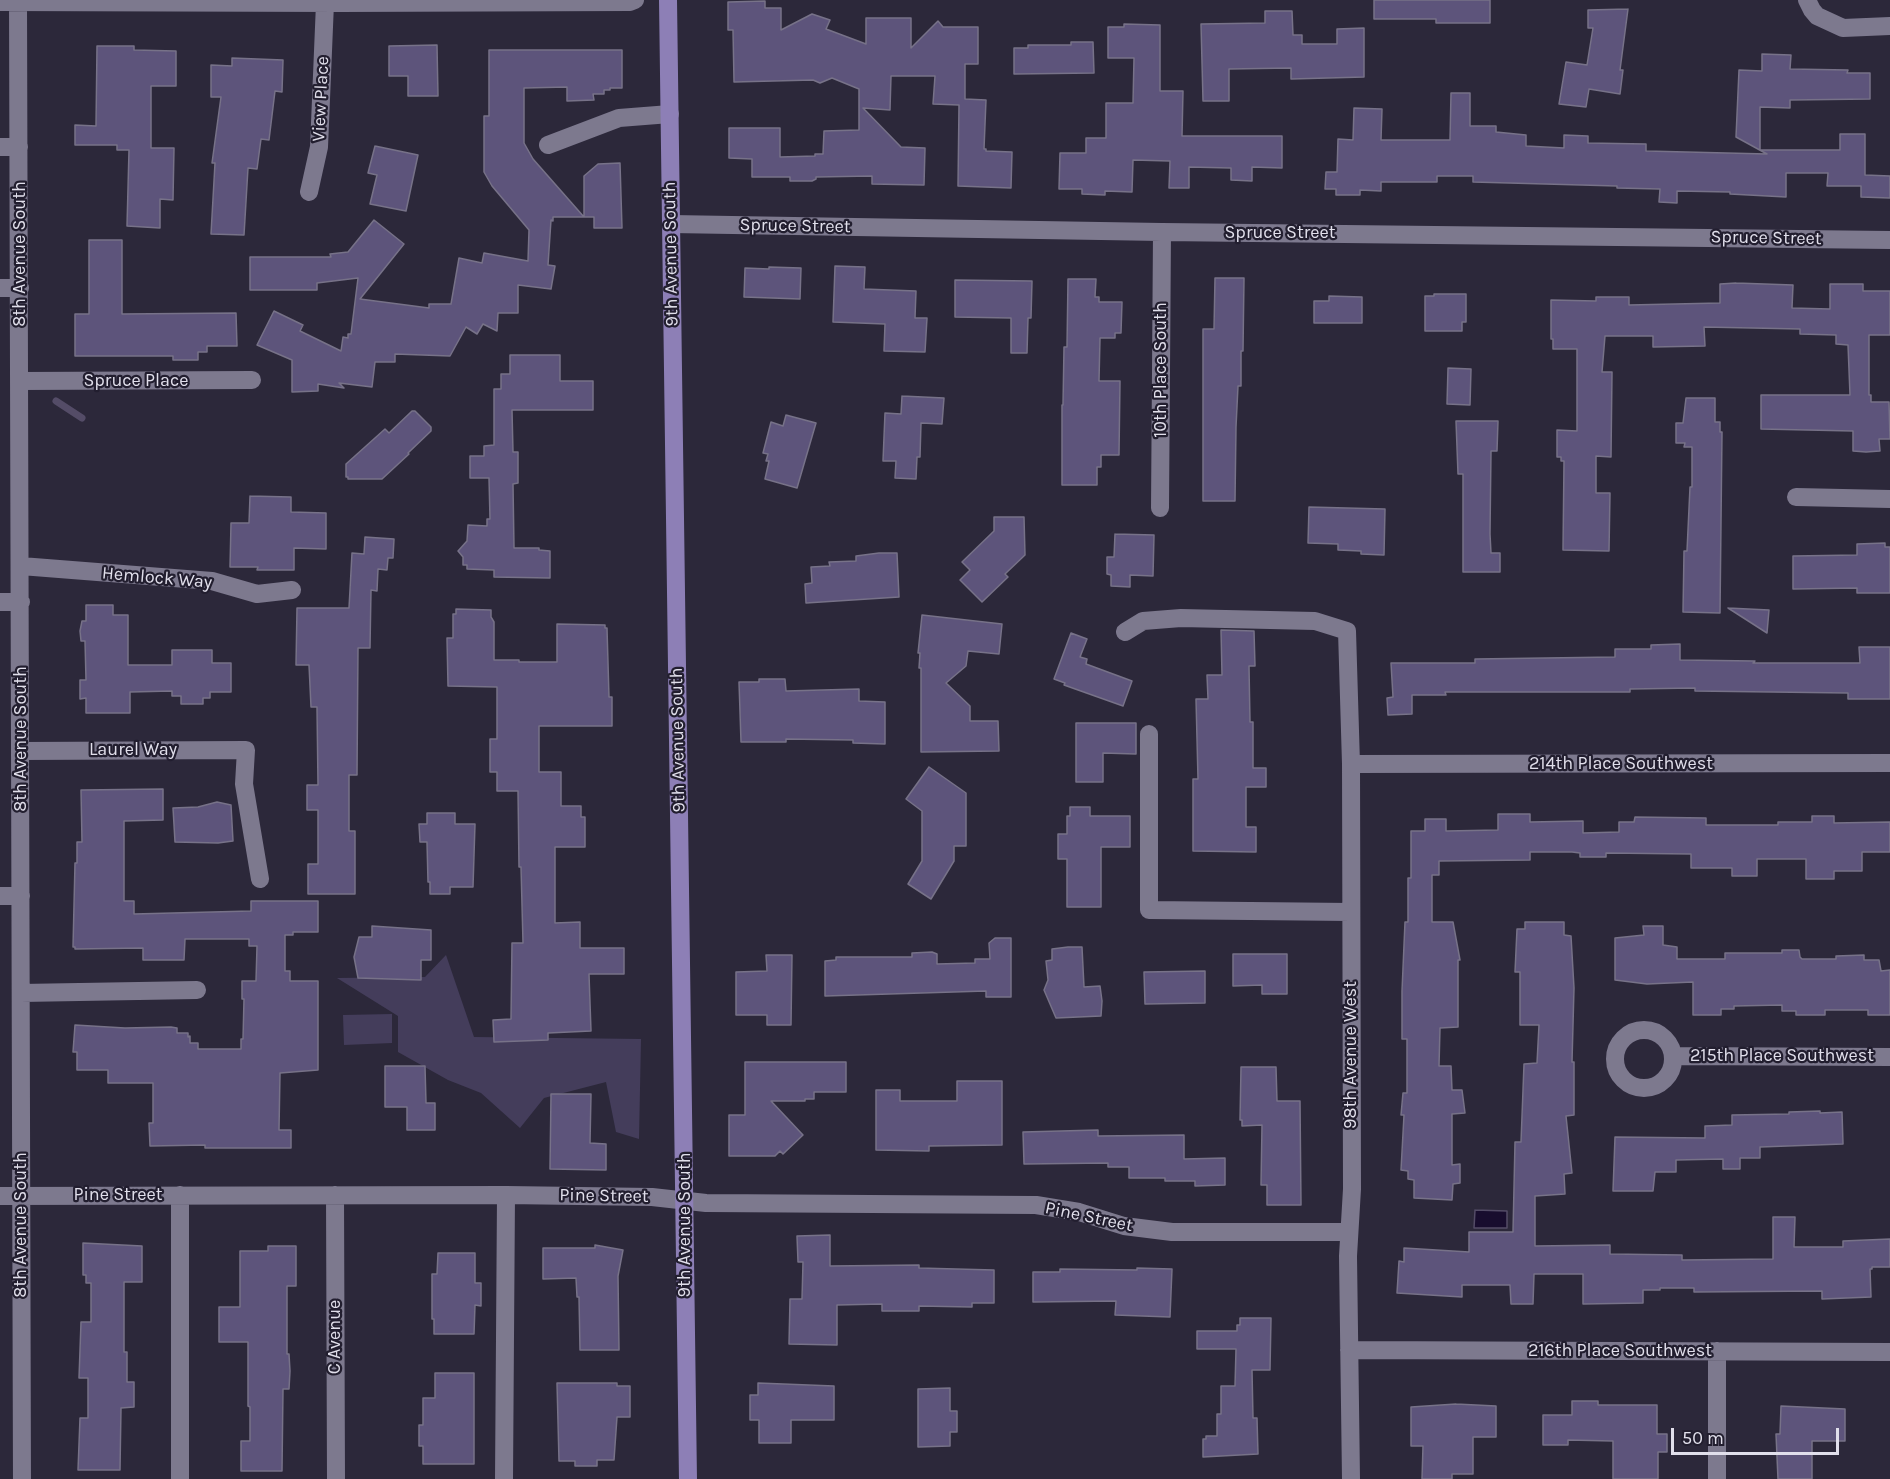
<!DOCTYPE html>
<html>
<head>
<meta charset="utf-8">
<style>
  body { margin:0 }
  #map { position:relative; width:1890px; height:1479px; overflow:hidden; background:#2c283a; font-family:Karla,sans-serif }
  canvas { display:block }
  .scale { position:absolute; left:1671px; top:1428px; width:168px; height:27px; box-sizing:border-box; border:3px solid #e1dfeb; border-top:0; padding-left:8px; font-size:18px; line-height:21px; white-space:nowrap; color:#e1dfeb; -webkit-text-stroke:4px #221e2f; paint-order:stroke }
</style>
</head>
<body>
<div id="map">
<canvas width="1890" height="1479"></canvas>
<div class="scale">50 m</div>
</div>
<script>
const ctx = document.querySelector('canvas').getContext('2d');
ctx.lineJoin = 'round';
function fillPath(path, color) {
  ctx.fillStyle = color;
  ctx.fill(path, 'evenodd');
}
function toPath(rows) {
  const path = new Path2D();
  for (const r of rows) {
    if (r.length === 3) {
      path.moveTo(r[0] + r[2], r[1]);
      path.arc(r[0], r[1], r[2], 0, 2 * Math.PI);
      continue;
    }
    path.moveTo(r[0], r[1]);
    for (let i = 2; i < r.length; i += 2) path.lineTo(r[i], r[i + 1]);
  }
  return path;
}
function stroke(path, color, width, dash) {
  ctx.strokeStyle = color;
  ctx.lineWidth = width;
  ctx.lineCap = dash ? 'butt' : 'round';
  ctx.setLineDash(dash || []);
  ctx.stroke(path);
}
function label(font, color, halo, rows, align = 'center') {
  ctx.font = font + ' Karla,sans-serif';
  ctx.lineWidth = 4.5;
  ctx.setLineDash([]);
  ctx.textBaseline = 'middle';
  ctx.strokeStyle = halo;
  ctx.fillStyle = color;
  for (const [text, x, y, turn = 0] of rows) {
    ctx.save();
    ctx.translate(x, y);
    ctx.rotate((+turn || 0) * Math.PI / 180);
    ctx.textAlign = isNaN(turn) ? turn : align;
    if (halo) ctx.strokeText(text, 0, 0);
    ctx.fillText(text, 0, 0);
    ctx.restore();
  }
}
fillPath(toPath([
  [446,955,474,1037,641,1039,639,1139,616,1132,606,1082,544,1098,520,1128,481,1093,448,1080,398,1052,398,1016,337,978,425,977],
  [392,1014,392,1043,344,1045,343,1015]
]), '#443d5b');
const water = toPath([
  [1475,1210,1507,1211,1507,1228,1474,1228,1475,1210]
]);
fillPath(water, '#180d2e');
stroke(water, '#544c67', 1.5);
stroke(toPath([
  [56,401,82,418]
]), '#544c67', 7);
const building = toPath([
  [1374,0,1490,0,1490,23,1436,23,1436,19,1374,19,1374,0],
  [765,1,765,8,781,8,781,30,812,14,830,20,826,29,866,44,866,18,911,18,911,48,938,21,943,27,978,27,978,64,965,64,965,99,986,100,984,149,986,149,986,151,1012,152,1011,188,958,186,959,105,933,104,935,76,891,76,890,110,863,108,901,147,925,148,924,185,872,184,872,176,816,177,816,179,812,181,790,181,790,177,752,177,752,159,729,158,729,128,780,128,780,157,815,156,815,154,823,154,824,131,859,130,859,89,832,78,820,83,813,80,734,82,733,30,728,30,728,2,765,1],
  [1628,9,1620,70,1623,70,1620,94,1589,89,1586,107,1559,104,1566,62,1587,65,1593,28,1588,28,1588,10,1628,9],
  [1265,11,1292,11,1293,35,1302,35,1302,44,1337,44,1337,29,1364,28,1364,77,1291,79,1291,68,1229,69,1229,101,1203,101,1201,24,1265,23,1265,11],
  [1124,24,1160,25,1160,91,1183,91,1182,136,1282,136,1282,168,1252,167,1252,181,1231,180,1231,168,1189,167,1189,188,1169,188,1170,161,1133,160,1132,192,1105,191,1105,195,1082,194,1082,189,1059,189,1060,153,1086,153,1086,138,1106,138,1106,103,1133,103,1134,58,1108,58,1108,27,1124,27,1124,24],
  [1071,42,1093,42,1094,73,1014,74,1014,48,1028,48,1028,45,1071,45,1071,42],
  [437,45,438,96,408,96,408,76,389,76,389,46,437,45],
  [97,46,134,46,134,50,176,51,176,86,151,86,151,148,174,148,173,200,160,199,160,228,127,226,129,150,117,150,117,145,75,145,75,125,96,126,97,46],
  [489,50,622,50,622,88,610,88,610,90,604,90,604,94,593,94,594,100,567,101,567,87,524,88,524,143,533,159,584,217,553,217,553,221,551,220,548,265,555,266,551,289,518,285,518,313,498,313,497,331,483,324,477,334,466,327,450,356,395,354,395,362,375,362,372,387,339,383,344,388,318,384,318,391,292,392,292,360,257,345,274,311,303,325,300,331,341,351,343,337,348,338,348,334,351,334,358,278,317,283,317,290,250,290,250,257,331,257,330,254,348,252,374,220,404,244,360,299,429,308,429,304,451,304,459,258,482,263,484,253,528,261,529,230,492,186,484,172,484,116,489,116,489,50],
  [1762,54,1791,55,1790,69,1848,70,1847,73,1870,73,1870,99,1790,100,1790,108,1760,107,1760,150,1840,150,1840,134,1865,134,1865,175,1890,176,1890,198,1861,197,1861,186,1827,186,1828,173,1786,173,1786,197,1730,194,1730,192,1677,191,1677,203,1659,202,1660,189,1617,188,1617,186,1473,182,1473,176,1437,176,1437,182,1381,182,1381,191,1360,190,1360,195,1336,195,1336,189,1325,189,1326,172,1337,172,1338,139,1353,140,1354,108,1382,109,1381,140,1450,140,1451,93,1470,93,1470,126,1496,126,1496,132,1526,135,1526,146,1564,148,1564,135,1588,136,1588,143,1646,144,1646,151,1767,154,1736,137,1739,70,1762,71,1762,54],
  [232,58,283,60,282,92,275,91,269,140,261,139,257,169,248,168,244,235,211,234,215,163,212,163,221,97,211,97,211,65,232,66,232,58],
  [375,146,418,155,406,211,370,204,377,175,368,173,375,146],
  [620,163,622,228,594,228,594,217,584,217,584,176,598,164,620,163],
  [89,240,122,240,122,314,236,313,237,346,207,346,207,352,198,352,198,360,173,360,173,356,75,356,75,314,89,314,89,240],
  [835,266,865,267,864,289,916,291,915,318,927,318,925,352,884,351,885,324,833,322,835,266],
  [769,267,801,268,800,299,744,297,745,268,769,269,769,267],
  [1215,278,1244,278,1243,351,1241,351,1241,386,1238,386,1236,427,1235,501,1203,501,1203,329,1214,329,1215,278],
  [1068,279,1096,279,1095,297,1099,297,1099,302,1122,302,1121,333,1115,333,1115,338,1100,338,1099,381,1120,381,1119,455,1101,455,1101,467,1097,467,1097,485,1062,485,1062,405,1063,405,1064,347,1067,347,1068,279],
  [955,280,1032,281,1031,318,1028,318,1027,353,1011,353,1011,318,955,317,955,280],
  [1736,283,1793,285,1792,308,1830,309,1830,284,1863,284,1863,291,1890,291,1890,335,1869,335,1869,395,1871,395,1871,402,1889,402,1890,439,1879,439,1880,451,1866,452,1853,451,1853,431,1761,429,1761,395,1850,395,1848,345,1836,344,1836,335,1800,334,1800,329,1704,327,1705,346,1653,347,1653,336,1605,336,1602,372,1612,372,1611,457,1596,456,1596,493,1610,493,1609,551,1563,550,1564,461,1561,461,1561,457,1557,457,1557,430,1577,431,1577,349,1553,349,1553,339,1551,339,1551,300,1596,301,1596,297,1629,297,1629,305,1720,303,1720,284,1736,283],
  [1434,294,1466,294,1466,322,1462,322,1462,331,1425,331,1425,296,1434,296,1434,294],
  [1329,296,1362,297,1362,323,1314,323,1314,301,1329,301,1329,296],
  [510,355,560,355,560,381,593,381,593,410,512,410,513,452,518,452,518,483,513,484,514,548,539,548,539,550,550,551,550,578,494,577,494,570,467,569,467,565,463,565,463,557,458,551,467,541,468,525,487,526,487,519,490,519,489,478,470,478,470,456,484,456,484,446,494,445,494,389,501,389,501,374,510,374,510,355],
  [1448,368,1471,369,1470,405,1447,404,1448,368],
  [902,396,944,398,942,424,921,423,920,457,917,457,916,479,895,478,896,461,883,461,885,413,901,414,902,396],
  [1686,398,1715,398,1715,422,1720,422,1720,432,1722,432,1720,613,1683,612,1684,551,1687,551,1690,487,1692,487,1692,447,1684,447,1685,443,1676,443,1676,423,1683,423,1686,398],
  [412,411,415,411,431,427,431,431,408,453,409,454,382,479,348,479,348,477,346,477,346,464,385,429,389,433,412,411],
  [786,415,816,423,797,488,765,479,769,461,766,461,768,454,763,453,771,422,783,426,786,415],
  [1456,421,1498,421,1497,451,1491,451,1490,534,1491,553,1500,553,1500,572,1463,572,1463,474,1458,474,1456,421],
  [250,496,291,497,291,512,326,513,326,549,294,548,294,570,257,570,258,567,230,567,231,523,249,523,250,496],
  [1309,507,1385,509,1384,555,1361,554,1361,551,1338,550,1338,544,1308,543,1309,507],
  [994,517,1024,517,1025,555,1005,574,1008,577,982,602,960,580,970,570,962,562,994,531,994,517],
  [1115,534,1154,535,1153,576,1130,575,1130,587,1111,586,1111,575,1107,574,1107,557,1114,557,1115,534],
  [365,537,394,539,393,558,388,558,387,570,378,569,377,591,371,590,370,648,358,648,357,775,349,775,349,831,355,831,355,894,308,894,308,864,318,864,318,810,307,810,307,785,318,785,317,707,311,707,309,665,296,665,297,608,349,608,352,553,364,554,365,537],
  [1885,543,1885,547,1890,547,1890,593,1857,593,1857,588,1793,589,1793,556,1857,555,1857,544,1885,543],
  [879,553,897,553,899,597,806,603,805,584,812,583,811,567,830,566,829,562,856,561,856,556,879,553],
  [86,605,113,605,113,615,128,615,128,665,172,665,172,650,212,650,212,663,231,663,231,692,210,692,210,698,203,698,203,704,181,704,181,696,172,696,172,691,130,692,130,713,86,713,86,698,80,699,80,680,86,680,85,641,81,641,80,631,82,621,86,621,86,605],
  [1728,608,1769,610,1767,633,1728,608],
  [456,609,491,610,491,617,494,622,494,660,519,660,519,662,557,662,557,624,605,625,605,628,607,628,609,697,612,697,612,726,539,726,539,772,561,772,561,806,581,806,581,817,585,817,585,847,555,847,555,923,580,922,580,948,624,948,624,974,589,974,591,1031,548,1033,548,1040,494,1042,493,1020,511,1019,512,943,523,943,521,867,519,867,518,791,497,791,497,772,490,772,490,739,497,739,497,687,448,686,447,638,453,638,453,614,456,614,456,609],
  [922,615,1002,624,999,654,968,651,966,666,946,683,970,706,970,721,998,721,999,751,921,752,921,668,919,668,920,653,918,653,922,615],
  [1221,630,1254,631,1255,666,1249,666,1250,722,1253,722,1253,768,1266,768,1266,787,1246,787,1246,827,1256,827,1256,852,1193,851,1193,779,1198,779,1196,699,1208,699,1207,675,1222,675,1221,630],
  [1071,633,1087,639,1080,657,1087,659,1086,664,1132,681,1123,706,1064,685,1065,683,1054,679,1071,633],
  [1680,644,1680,660,1755,661,1753,663,1860,663,1859,647,1890,647,1890,699,1848,699,1848,693,1695,691,1695,688,1630,689,1630,692,1445,692,1446,695,1412,695,1412,714,1388,715,1387,698,1393,697,1391,663,1475,663,1475,659,1615,657,1615,649,1651,649,1651,645,1680,644],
  [759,679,785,679,786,691,859,689,859,701,885,702,885,744,853,743,853,740,786,739,786,742,741,742,739,682,759,682,759,679],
  [1076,723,1136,723,1136,754,1103,753,1103,782,1076,782,1076,723],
  [929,767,966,793,966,846,954,846,954,861,931,899,908,884,922,861,922,811,906,799,929,767],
  [163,789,163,820,124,821,124,901,134,901,134,914,251,911,251,901,318,901,318,932,293,932,293,935,285,935,285,971,290,971,290,981,318,981,318,1070,280,1073,279,1130,291,1130,291,1148,205,1148,205,1145,150,1146,149,1123,153,1123,153,1083,108,1083,108,1070,77,1070,77,1052,73,1052,75,1025,125,1028,171,1027,177,1028,177,1033,188,1033,188,1037,190,1036,190,1043,198,1043,198,1049,241,1049,241,1039,243,1039,244,999,242,999,242,981,256,981,257,946,249,946,249,939,185,939,184,960,143,960,143,948,75,949,75,947,73,947,75,863,77,863,77,842,82,842,81,790,163,789],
  [217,802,231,805,233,841,218,843,175,842,173,808,198,807,217,802],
  [1070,807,1090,807,1090,816,1130,816,1130,847,1101,847,1101,907,1067,907,1067,859,1058,859,1058,834,1067,834,1067,816,1070,816,1070,807],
  [427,813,455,813,455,824,475,824,473,887,450,887,450,894,430,894,430,882,428,882,427,842,420,842,419,824,427,824,427,813],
  [1498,814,1530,814,1530,822,1583,821,1583,833,1619,832,1619,822,1634,822,1635,817,1706,818,1706,825,1778,825,1778,822,1812,822,1812,816,1834,816,1834,823,1890,822,1890,852,1862,852,1862,871,1834,871,1834,879,1806,879,1806,859,1757,859,1757,876,1732,876,1732,868,1691,868,1691,854,1606,853,1606,857,1580,857,1580,853,1572,852,1530,852,1530,860,1439,861,1439,875,1432,875,1432,922,1453,922,1460,960,1458,960,1458,1027,1440,1028,1439,1066,1451,1066,1452,1090,1462,1090,1465,1113,1452,1114,1452,1165,1460,1164,1460,1183,1453,1184,1452,1200,1414,1198,1414,1180,1408,1179,1408,1171,1401,1170,1404,1115,1401,1115,1403,1093,1407,1093,1407,1039,1402,1039,1402,991,1405,922,1408,922,1408,878,1411,878,1411,831,1425,831,1425,819,1446,819,1446,831,1498,830,1498,814],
  [1525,922,1564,922,1564,935,1571,936,1574,988,1572,1062,1574,1062,1574,1115,1566,1116,1572,1173,1564,1174,1565,1194,1535,1196,1535,1246,1610,1245,1610,1254,1682,1255,1682,1260,1773,1259,1773,1217,1795,1217,1794,1247,1843,1247,1843,1241,1890,1239,1890,1267,1872,1267,1872,1269,1870,1269,1871,1297,1822,1299,1822,1291,1694,1292,1694,1288,1660,1288,1660,1290,1643,1290,1643,1303,1583,1304,1583,1274,1534,1274,1533,1304,1511,1304,1510,1285,1462,1285,1462,1297,1397,1293,1399,1261,1404,1262,1404,1248,1469,1252,1469,1232,1513,1232,1515,1142,1521,1142,1524,1064,1537,1063,1539,1025,1520,1025,1520,972,1515,972,1517,929,1525,929,1525,922],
  [372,926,431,930,431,960,421,960,421,980,358,978,354,957,359,937,372,937,372,926],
  [1643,926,1663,926,1663,945,1677,947,1677,959,1725,959,1725,953,1782,953,1782,950,1799,950,1800,957,1802,959,1836,959,1836,956,1864,955,1864,960,1879,960,1881,971,1890,970,1890,1015,1868,1015,1868,1010,1825,1010,1825,1015,1796,1015,1796,1011,1782,1011,1782,1005,1734,1006,1734,1009,1721,1009,1721,1015,1693,1015,1693,982,1647,984,1615,980,1615,938,1644,935,1643,926],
  [995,938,1011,938,1011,997,986,997,986,991,825,996,825,961,836,960,836,957,912,957,912,953,932,952,937,954,937,964,975,963,975,959,990,959,989,943,995,938],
  [1068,947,1082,947,1084,987,1100,986,1102,1001,1101,1016,1056,1018,1044,990,1048,980,1046,961,1052,960,1052,949,1068,947],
  [1233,954,1287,954,1287,994,1262,994,1262,985,1233,986,1233,954],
  [766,955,792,955,791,1025,767,1025,767,1015,736,1015,736,972,767,971,766,955],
  [1205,971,1205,1003,1145,1004,1144,972,1205,971],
  [745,1062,846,1062,846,1092,814,1092,814,1099,805,1099,805,1101,771,1101,803,1135,783,1154,780,1151,775,1156,729,1156,729,1115,745,1115,745,1062],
  [385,1066,425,1066,426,1103,435,1103,435,1130,407,1130,407,1107,385,1107,385,1066],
  [1241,1067,1276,1067,1277,1101,1300,1101,1301,1205,1267,1205,1267,1185,1261,1185,1262,1125,1242,1126,1242,1120,1240,1120,1241,1067],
  [957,1081,1002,1081,1002,1145,929,1146,929,1151,876,1150,876,1090,900,1090,900,1101,957,1101,957,1081],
  [551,1094,591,1094,590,1143,606,1144,606,1170,550,1169,551,1094],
  [1820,1111,1820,1113,1842,1112,1843,1144,1760,1147,1760,1158,1740,1158,1740,1169,1723,1169,1723,1159,1676,1160,1676,1172,1655,1172,1653,1191,1613,1191,1615,1137,1705,1138,1705,1126,1732,1125,1732,1115,1789,1114,1789,1112,1820,1111],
  [1098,1130,1098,1136,1184,1135,1184,1159,1225,1158,1225,1185,1195,1186,1195,1181,1165,1181,1165,1178,1129,1178,1129,1167,1108,1167,1108,1163,1024,1164,1023,1132,1098,1130],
  [830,1235,830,1266,919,1265,919,1268,994,1270,994,1303,972,1303,972,1307,919,1306,919,1311,882,1311,882,1304,837,1305,837,1345,789,1344,790,1299,802,1299,803,1262,798,1262,797,1236,830,1235],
  [83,1243,142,1246,142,1282,124,1282,124,1352,127,1352,127,1382,134,1382,134,1407,121,1408,120,1470,78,1470,80,1418,88,1418,88,1378,79,1378,81,1322,91,1322,91,1283,86,1283,86,1275,83,1275,83,1243],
  [595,1245,623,1250,618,1276,619,1350,580,1350,579,1297,577,1297,576,1278,543,1279,543,1248,595,1248,595,1245],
  [268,1246,296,1246,296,1286,287,1286,287,1354,289,1354,290,1371,289,1389,283,1389,282,1471,241,1471,241,1441,250,1441,250,1407,248,1406,248,1342,219,1342,219,1307,240,1307,240,1251,268,1251,268,1246],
  [438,1253,475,1253,475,1283,481,1283,481,1306,475,1305,474,1334,434,1334,434,1319,432,1319,432,1274,437,1274,438,1253],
  [1137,1268,1172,1269,1170,1317,1115,1315,1116,1301,1033,1302,1033,1272,1060,1272,1060,1269,1137,1270,1137,1268],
  [1240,1318,1271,1318,1270,1370,1252,1370,1253,1418,1257,1418,1258,1454,1203,1457,1203,1439,1206,1439,1206,1436,1217,1436,1217,1414,1221,1414,1221,1386,1235,1386,1236,1349,1197,1349,1197,1331,1237,1331,1237,1325,1240,1325,1240,1318],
  [435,1373,474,1373,474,1464,423,1464,423,1446,419,1446,419,1425,423,1425,423,1398,435,1398,435,1373],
  [557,1383,617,1383,617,1386,630,1386,630,1417,617,1417,614,1460,597,1460,597,1466,575,1466,575,1461,559,1461,557,1383],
  [758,1383,834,1386,834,1420,791,1420,791,1443,759,1443,759,1420,750,1420,750,1395,758,1395,758,1383],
  [950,1388,950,1411,957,1411,957,1432,950,1432,950,1446,918,1447,918,1389,950,1388],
  [1572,1401,1598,1401,1598,1405,1657,1405,1657,1434,1667,1434,1667,1452,1658,1452,1658,1479,1613,1479,1613,1441,1568,1440,1568,1445,1543,1445,1543,1415,1572,1415,1572,1401],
  [1456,1404,1496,1406,1496,1437,1473,1437,1473,1474,1452,1474,1452,1479,1422,1479,1423,1446,1411,1446,1411,1407,1456,1404],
  [1781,1406,1845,1409,1845,1441,1812,1441,1812,1479,1778,1479,1776,1434,1780,1434,1781,1406]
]);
fillPath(building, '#5d547b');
stroke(building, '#777288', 1.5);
stroke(toPath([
  [18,0,22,1479],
  [1807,0,1812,10,1817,16,1843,28,1890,26],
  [0,2,339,3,630,2,635,0],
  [548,145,619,118,670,114],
  [0,147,19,147],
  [309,192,319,147,325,3],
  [671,224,1162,232,1890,240],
  [0,288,20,288],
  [20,381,252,380],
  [1796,497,1890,499],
  [1160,508,1162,232],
  [21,566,212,581,257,594,292,590],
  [0,602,21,602],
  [1125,632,1143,621,1181,618,1315,621,1347,631,1351,764,1352,1189,1348,1256,1351,1479],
  [1149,734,1149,910,1351,912],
  [20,751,246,750,244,784,260,879],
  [1351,764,1890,763],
  [0,896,21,896],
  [21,993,197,990],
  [1644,1059,29],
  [1674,1056,1890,1057],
  [180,1195,180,1479],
  [335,1195,336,1479],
  [0,1196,506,1195,652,1197,706,1203,1036,1205,1079,1212,1124,1226,1172,1232,1349,1232],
  [1349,1350,1890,1352],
  [1717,1351,1717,1479],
  [504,1479,506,1195]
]), '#7d798e', 18);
stroke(toPath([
  [668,0,688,1479]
]), '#8d7fb6', 18);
label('18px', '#e1dfeb', '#221e2f', [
  ["View Place",321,99,-87],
  ["Spruce Street",795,226,1],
  ["Spruce Street",1280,233],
  ["Spruce Street",1766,238,1],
  ["8th Avenue South",20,254,-90],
  ["9th Avenue South",671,254,-91],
  ["10th Place South",1161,370,-90],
  ["Spruce Place",136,381],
  ["Hemlock Way",157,578,5],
  ["8th Avenue South",21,739,-90],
  ["9th Avenue South",678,740,-91],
  ["Laurel Way",133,750],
  ["214th Place Southwest",1621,764],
  ["98th Avenue West",1351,1055,-90],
  ["215th Place Southwest",1782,1056],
  ["Pine Street",118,1195],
  ["Pine Street",604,1196,1],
  ["Pine Street",1089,1217,12],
  ["8th Avenue South",21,1225,-90],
  ["9th Avenue South",685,1225,-90],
  ["C Avenue",335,1337,-90],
  ["216th Place Southwest",1620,1351]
]);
</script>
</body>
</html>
